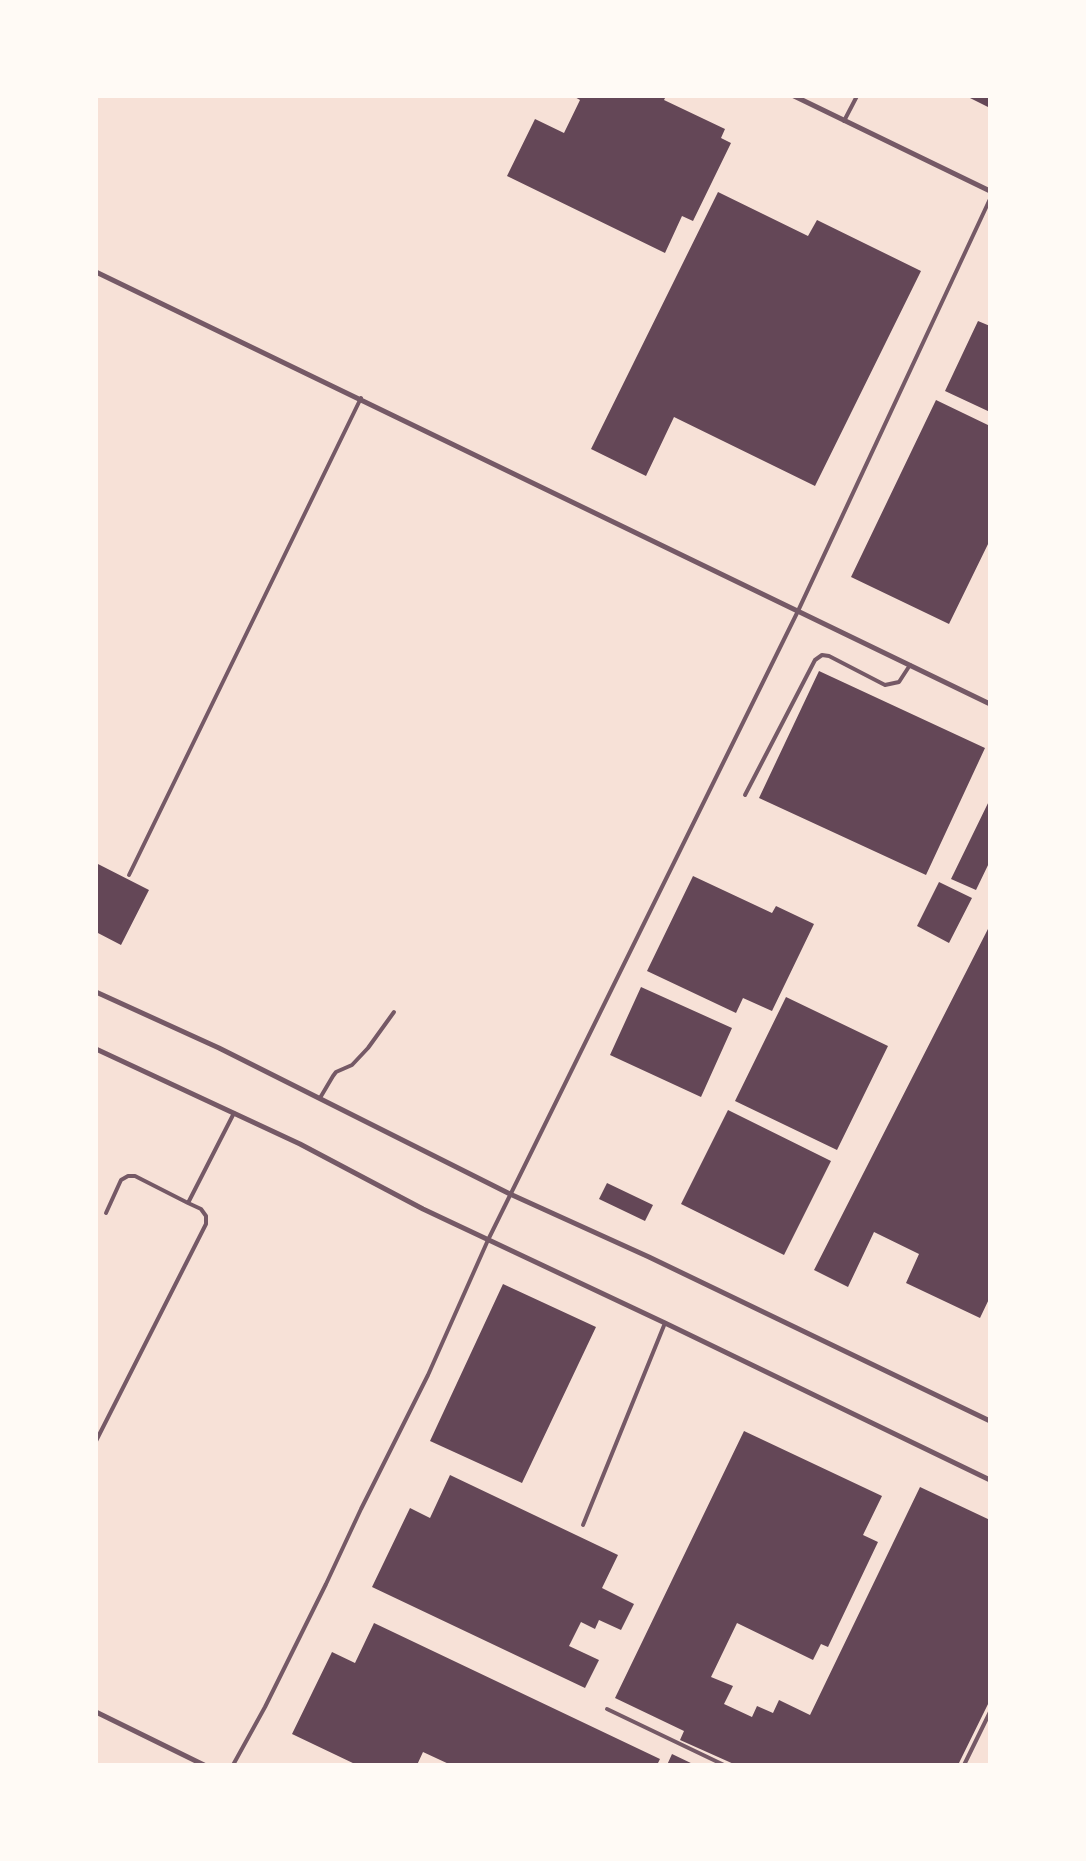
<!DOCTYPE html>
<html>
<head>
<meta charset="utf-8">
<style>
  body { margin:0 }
  #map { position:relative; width:1086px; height:1861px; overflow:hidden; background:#f7e1d7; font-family:Lora,serif }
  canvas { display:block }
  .frame { position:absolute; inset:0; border:98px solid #fffaf5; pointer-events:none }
</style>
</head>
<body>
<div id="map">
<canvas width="1086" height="1861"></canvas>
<div class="frame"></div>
</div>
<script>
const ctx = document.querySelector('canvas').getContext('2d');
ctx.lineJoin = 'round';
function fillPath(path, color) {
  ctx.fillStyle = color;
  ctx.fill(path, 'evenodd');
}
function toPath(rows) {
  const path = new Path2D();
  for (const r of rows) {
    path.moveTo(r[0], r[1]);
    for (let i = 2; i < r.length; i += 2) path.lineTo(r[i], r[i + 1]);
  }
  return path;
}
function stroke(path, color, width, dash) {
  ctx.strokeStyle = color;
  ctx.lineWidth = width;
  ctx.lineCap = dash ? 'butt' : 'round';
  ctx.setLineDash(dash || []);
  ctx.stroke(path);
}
fillPath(toPath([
  [573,96,666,96,664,100,725,129,721,138,731,143,693,221,682,216,665,253,507,176,535,119,564,133,580,100],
  [966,96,990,96,990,108],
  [718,192,808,236,817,220,921,271,815,486,674,417,646,476,591,449],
  [978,321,990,326,990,412,945,391],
  [936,400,990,426,990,540,949,624,851,577],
  [819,671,985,748,926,875,759,798],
  [990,799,990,861,976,890,951,879],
  [96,863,149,890,121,945,96,932],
  [693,876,772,913,776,906,814,924,772,1011,743,998,736,1013,647,971],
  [939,882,972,898,949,943,917,926],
  [990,925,990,1297,980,1318,906,1283,919,1254,874,1232,848,1287,814,1270],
  [641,987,732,1028,701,1097,610,1055],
  [786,997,888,1046,837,1150,735,1101],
  [728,1110,831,1161,784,1255,681,1204],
  [607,1183,653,1205,645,1221,599,1199],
  [503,1284,596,1327,522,1483,430,1441],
  [744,1431,882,1496,863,1535,878,1542,828,1647,821,1644,813,1660,737,1623,711,1677,733,1686,724,1704,752,1717,757,1706,773,1713,779,1700,810,1715,920,1487,990,1520,990,1700,958,1765,736,1765,680,1740,684,1731,615,1698],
  [450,1475,618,1555,602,1588,634,1604,621,1630,599,1620,595,1629,581,1622,569,1646,599,1660,585,1688,372,1587,410,1508,430,1518],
  [374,1623,660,1759,657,1765,451,1765,423,1752,417,1765,357,1765,292,1734,332,1652,355,1663],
  [672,1754,695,1765,667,1765]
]), '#644757');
stroke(toPath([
  [844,121,857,96],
  [745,795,815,660,822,655,829,656,885,685,899,682,910,665],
  [129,875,361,398],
  [320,1098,333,1076,336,1072,352,1065,368,1048,394,1012],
  [106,1213,121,1180,128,1176,135,1176,188,1203,234,1113],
  [96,1441,206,1224,206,1216,201,1209,188,1203],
  [583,1525,665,1323],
  [607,1709,724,1765],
  [233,1765,265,1707,326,1584,361,1509,428,1375,488,1240,798,611,990,199],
  [964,1765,990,1712]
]), '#755966', 4);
stroke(toPath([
  [794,96,990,191],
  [96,272,990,704],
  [96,992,219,1048,510,1194,649,1257,990,1421],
  [96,1049,300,1144,423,1209,665,1323,990,1480],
  [96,1712,204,1765]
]), '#755966', 5);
</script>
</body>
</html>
